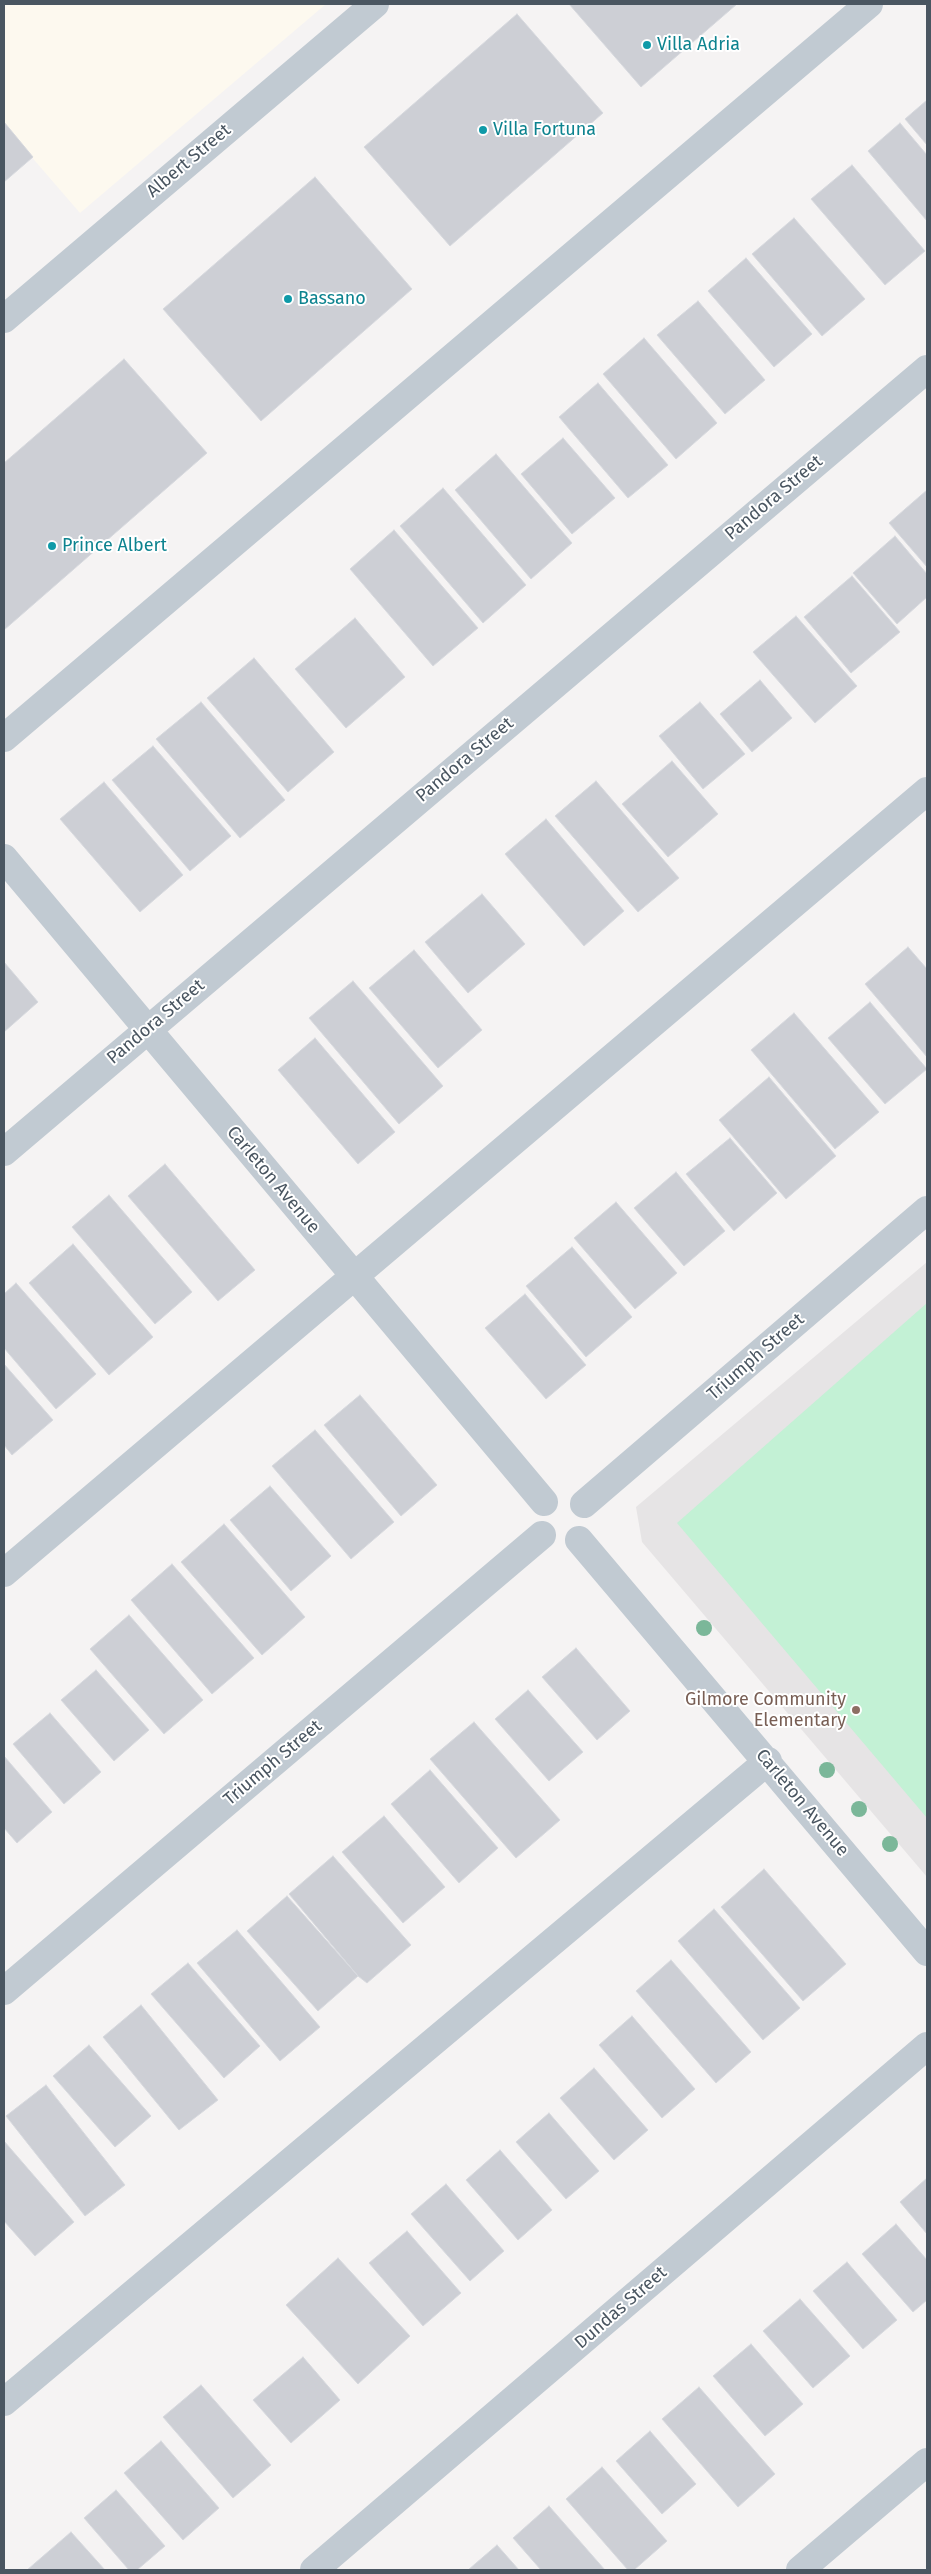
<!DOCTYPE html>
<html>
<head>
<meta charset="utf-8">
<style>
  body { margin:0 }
  #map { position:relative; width:931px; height:2574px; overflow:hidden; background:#f5f3f3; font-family:"Fira Sans",sans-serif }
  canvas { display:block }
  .frame { position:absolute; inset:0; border:5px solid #4a5661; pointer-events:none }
</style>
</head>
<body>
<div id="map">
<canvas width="931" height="2574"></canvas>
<div class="frame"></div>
</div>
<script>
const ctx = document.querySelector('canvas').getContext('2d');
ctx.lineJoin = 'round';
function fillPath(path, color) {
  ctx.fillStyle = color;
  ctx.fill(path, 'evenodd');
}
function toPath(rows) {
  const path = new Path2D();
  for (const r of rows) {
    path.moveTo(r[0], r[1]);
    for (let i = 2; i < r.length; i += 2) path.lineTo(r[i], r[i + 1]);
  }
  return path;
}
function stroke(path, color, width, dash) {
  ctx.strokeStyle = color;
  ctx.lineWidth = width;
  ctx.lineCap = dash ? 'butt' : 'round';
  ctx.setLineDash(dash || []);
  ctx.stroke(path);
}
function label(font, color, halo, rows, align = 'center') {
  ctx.font = font + ' "Fira Sans",sans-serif';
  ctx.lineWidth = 4;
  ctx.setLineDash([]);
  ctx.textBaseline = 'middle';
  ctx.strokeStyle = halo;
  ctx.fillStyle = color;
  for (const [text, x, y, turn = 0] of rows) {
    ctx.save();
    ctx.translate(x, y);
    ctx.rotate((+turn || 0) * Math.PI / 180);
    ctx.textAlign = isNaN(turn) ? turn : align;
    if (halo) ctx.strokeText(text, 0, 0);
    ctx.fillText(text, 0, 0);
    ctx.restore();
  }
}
fillPath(toPath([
  [4,4,326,4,80,213,4,125]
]), '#fdf9ef');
fillPath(toPath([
  [927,1262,927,1877,642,1542,636,1507]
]), '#e6e4e5');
fillPath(toPath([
  [927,1303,927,1818,677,1523]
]), '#c3f1d5');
const building = toPath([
  [569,4,737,4,641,87,569,4],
  [517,14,603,113,450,246,364,147,517,14],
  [927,100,927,145,905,119,927,100],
  [4,122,33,157,4,182,4,122],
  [900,123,927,155,927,221,868,151,900,123],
  [852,165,925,251,885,285,811,199,852,165],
  [315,177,412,289,261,421,163,309,315,177],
  [794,218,865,299,822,336,752,254,794,218],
  [746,258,812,334,774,367,708,291,746,258],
  [698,301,765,380,725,414,657,335,698,301],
  [644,338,717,423,676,459,603,374,644,338],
  [124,359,207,453,4,630,4,463,124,359],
  [598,383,668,465,628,498,559,417,598,383],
  [563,438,615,498,572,534,521,474,563,438],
  [496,454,572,543,531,579,455,490,496,454],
  [443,488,526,585,483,623,400,526,443,488],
  [927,490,927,567,889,523,927,490],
  [394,530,478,628,433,666,350,569,394,530],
  [895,536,927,574,927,597,897,624,853,573,895,536],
  [852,576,900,632,851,673,804,617,852,576],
  [796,616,857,686,815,723,753,652,796,616],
  [355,618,405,677,346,728,295,669,355,618],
  [254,658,334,752,288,792,207,698,254,658],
  [760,680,792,718,752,752,720,714,760,680],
  [201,702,285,800,240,838,156,739,201,702],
  [700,702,745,754,703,789,659,736,700,702],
  [153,746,231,836,190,871,112,780,153,746],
  [672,761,718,814,668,857,622,804,672,761],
  [596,781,679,878,638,912,555,816,596,781],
  [104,782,183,875,140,912,60,819,104,782],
  [546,819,624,911,584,946,505,854,546,819],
  [482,894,525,944,468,993,425,942,482,894],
  [908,947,927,969,927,1057,865,984,908,947],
  [414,950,482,1030,438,1068,369,988,414,950],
  [4,962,38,1002,4,1032,4,962],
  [353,981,443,1086,399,1124,309,1018,353,981],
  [870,1002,927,1069,885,1104,828,1038,870,1002],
  [794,1013,879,1112,835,1149,751,1050,794,1013],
  [315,1038,395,1132,358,1164,278,1070,315,1038],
  [769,1077,836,1156,786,1199,719,1120,769,1077],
  [730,1138,777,1193,734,1231,686,1174,730,1138],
  [165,1164,255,1270,218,1301,128,1196,165,1164],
  [676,1172,725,1231,684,1266,634,1208,676,1172],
  [109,1195,192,1292,155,1324,72,1227,109,1195],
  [616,1202,677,1273,635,1309,574,1238,616,1202],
  [73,1244,153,1337,109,1375,29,1283,73,1244],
  [572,1247,632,1317,586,1357,526,1286,572,1247],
  [16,1283,96,1374,56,1409,4,1348,4,1294,16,1283],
  [525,1294,586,1365,546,1399,485,1328,525,1294],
  [4,1364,53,1420,12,1455,4,1445,4,1364],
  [360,1395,437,1485,401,1516,324,1425,360,1395],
  [315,1430,394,1522,351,1559,272,1466,315,1430],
  [270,1486,331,1556,291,1591,230,1520,270,1486],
  [224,1524,305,1617,262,1655,181,1562,224,1524],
  [172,1564,254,1658,212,1694,131,1600,172,1564],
  [129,1615,203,1700,164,1734,90,1649,129,1615],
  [576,1648,630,1711,597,1740,542,1677,576,1648],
  [96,1670,149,1730,114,1761,61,1700,96,1670],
  [528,1690,583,1752,549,1781,495,1719,528,1690],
  [50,1713,101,1772,64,1804,13,1744,50,1713],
  [474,1722,560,1820,516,1858,430,1759,474,1722],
  [4,1756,52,1812,17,1843,4,1828,4,1756],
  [430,1770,498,1848,459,1883,391,1804,430,1770],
  [384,1816,445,1887,403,1923,342,1852,384,1816],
  [333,1856,411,1945,367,1983,358,1976,289,1894,333,1856],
  [764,1869,846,1964,803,2001,721,1907,764,1869],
  [287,1896,358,1976,318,2011,247,1931,287,1896],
  [714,1909,800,2008,763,2040,678,1941,714,1909],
  [237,1930,320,2027,280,2061,197,1963,237,1930],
  [671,1960,751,2052,716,2083,636,1991,671,1960],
  [188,1963,260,2046,224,2078,151,1994,188,1963],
  [141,2005,218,2100,179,2130,103,2037,141,2005],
  [632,2016,695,2089,662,2118,599,2045,632,2016],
  [89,2045,151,2116,115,2147,53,2076,89,2045],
  [594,2068,648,2130,614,2160,560,2098,594,2068],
  [46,2085,125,2185,85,2216,6,2116,46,2085],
  [549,2113,599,2171,566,2199,516,2142,549,2113],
  [4,2141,74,2222,35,2256,4,2221,4,2141],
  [500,2150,552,2210,518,2240,466,2180,500,2150],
  [927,2178,927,2234,900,2202,927,2178],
  [446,2184,504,2251,470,2281,411,2214,446,2184],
  [896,2224,927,2260,927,2300,913,2312,862,2254,896,2224],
  [407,2231,461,2293,423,2326,369,2263,407,2231],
  [338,2258,410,2336,358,2384,286,2305,338,2258],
  [847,2262,897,2320,863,2349,813,2291,847,2262],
  [800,2299,850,2356,813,2388,763,2331,800,2299],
  [751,2344,803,2404,765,2436,713,2376,751,2344],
  [303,2357,340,2400,291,2443,253,2400,303,2357],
  [201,2385,271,2465,233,2498,163,2417,201,2385],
  [699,2387,775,2474,738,2507,662,2419,699,2387],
  [650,2431,696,2484,662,2514,616,2461,650,2431],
  [161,2441,219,2508,183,2540,124,2473,161,2441],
  [602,2467,667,2541,634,2570,628,2570,566,2499,602,2467],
  [116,2490,165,2546,137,2570,129,2570,84,2518,116,2490],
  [549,2506,605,2570,541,2570,513,2538,549,2506],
  [71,2532,105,2570,27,2570,71,2532],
  [497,2545,519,2570,468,2570,497,2545]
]);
fillPath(building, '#cdcfd5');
stroke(building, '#d7d9de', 1);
stroke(toPath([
  [4,319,375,4],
  [4,738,869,4],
  [4,858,544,1502],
  [4,1152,927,369],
  [584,1504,927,1210],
  [579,1540,927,1952],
  [4,1573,927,791],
  [4,1991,542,1535],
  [4,2402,768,1761],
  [314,2570,927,2046],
  [800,2570,927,2462]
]), '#c1cad2', 28);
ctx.fillStyle = '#7bb799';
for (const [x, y] of [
  [704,1628],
  [827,1770],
  [859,1809],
  [890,1844]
]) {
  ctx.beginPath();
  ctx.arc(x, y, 8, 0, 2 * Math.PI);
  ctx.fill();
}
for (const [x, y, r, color] of [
  [647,45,5,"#0f9aa8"],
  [483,130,5,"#0f9aa8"],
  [288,299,5,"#0f9aa8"],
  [52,546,5,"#0f9aa8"],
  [856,1710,5,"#8d6e63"]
]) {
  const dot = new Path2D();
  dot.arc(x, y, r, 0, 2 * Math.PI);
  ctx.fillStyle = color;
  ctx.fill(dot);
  stroke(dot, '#fff', 2);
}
label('18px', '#0d838f', '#fff', [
  ["Villa Adria",657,45],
  ["Villa Fortuna",493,130],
  ["Bassano",298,299],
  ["Prince Albert",62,546]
], 'left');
label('18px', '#4a5661', '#fff', [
  ["Albert Street",189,161,-40],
  ["Pandora Street",774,498,-40],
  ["Pandora Street",465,760,-40],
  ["Pandora Street",156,1022,-40],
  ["Carleton Avenue",273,1180,50],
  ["Triumph Street",756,1357,-41],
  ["Triumph Street",273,1763,-40],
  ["Carleton Avenue",802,1803,50],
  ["Dundas Street",621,2308,-41]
]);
label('18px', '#785e54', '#fff', [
  ["Gilmore Community",846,1700],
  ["Elementary",846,1721]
], 'right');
</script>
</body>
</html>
